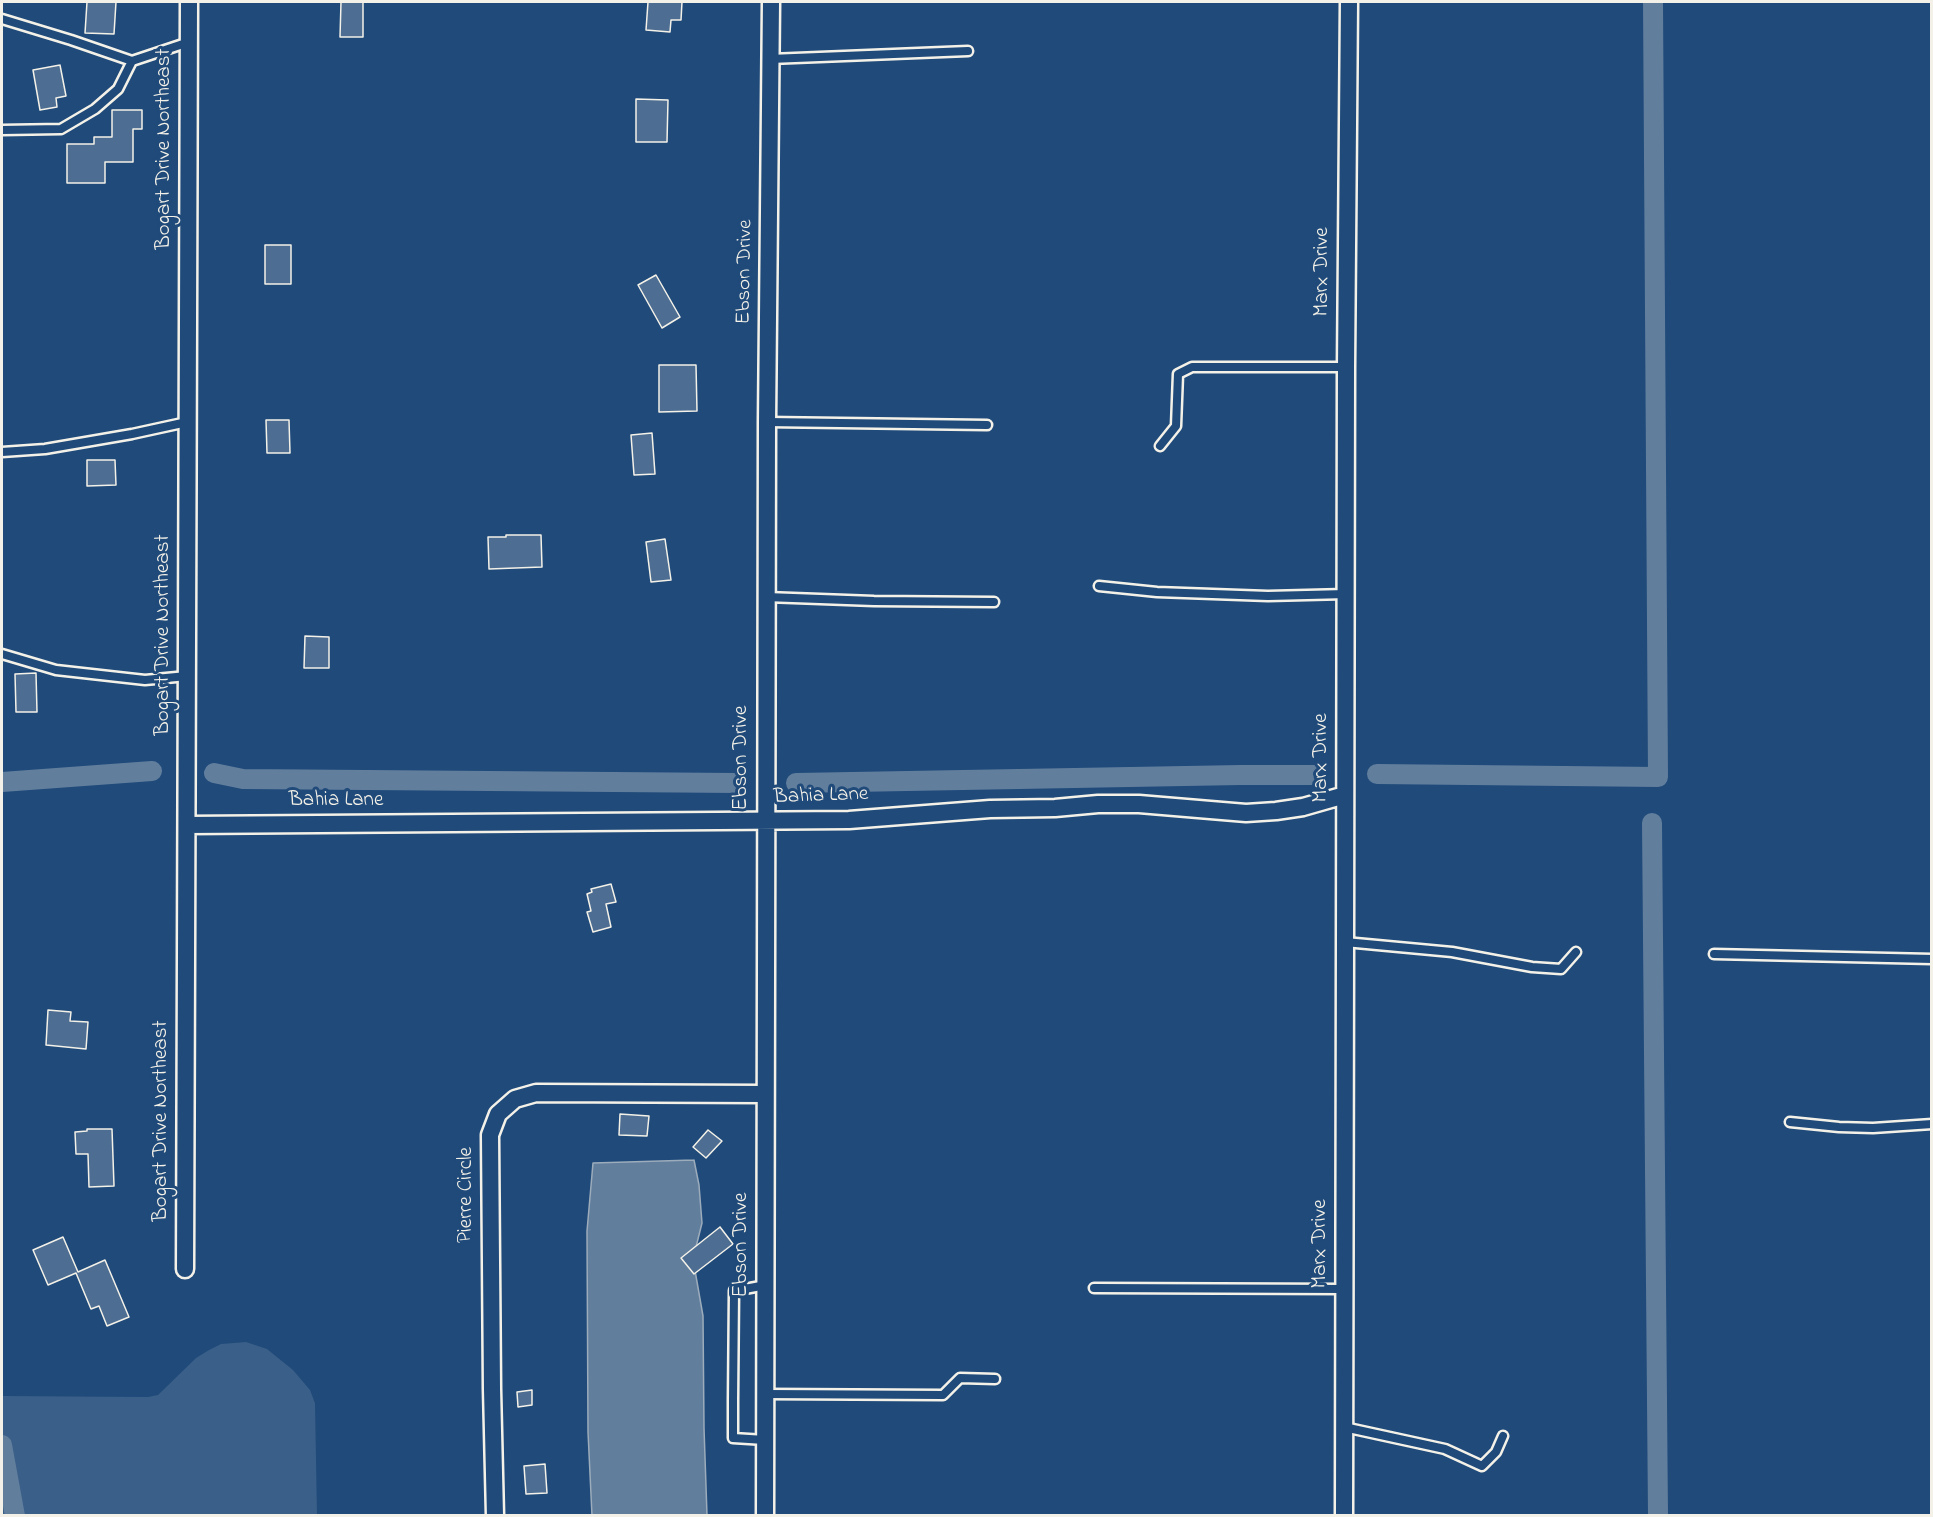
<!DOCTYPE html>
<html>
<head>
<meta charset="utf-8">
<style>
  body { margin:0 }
  #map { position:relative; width:1933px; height:1517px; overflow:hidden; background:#1f4a7a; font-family:"Indie Flower",sans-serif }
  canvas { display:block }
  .frame { position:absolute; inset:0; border:3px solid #f4f1e8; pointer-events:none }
</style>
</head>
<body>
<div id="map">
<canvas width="1933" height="1517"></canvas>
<div class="frame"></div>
</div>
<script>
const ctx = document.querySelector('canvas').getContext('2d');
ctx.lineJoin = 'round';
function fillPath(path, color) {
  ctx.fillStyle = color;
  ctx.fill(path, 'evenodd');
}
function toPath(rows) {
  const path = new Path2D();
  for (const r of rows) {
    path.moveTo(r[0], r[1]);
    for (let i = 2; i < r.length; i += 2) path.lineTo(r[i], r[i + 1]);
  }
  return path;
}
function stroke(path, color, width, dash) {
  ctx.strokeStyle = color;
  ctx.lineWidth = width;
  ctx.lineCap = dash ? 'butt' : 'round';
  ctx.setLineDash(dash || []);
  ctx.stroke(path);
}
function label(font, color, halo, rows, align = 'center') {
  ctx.font = font + ' "Indie Flower",sans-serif';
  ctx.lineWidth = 6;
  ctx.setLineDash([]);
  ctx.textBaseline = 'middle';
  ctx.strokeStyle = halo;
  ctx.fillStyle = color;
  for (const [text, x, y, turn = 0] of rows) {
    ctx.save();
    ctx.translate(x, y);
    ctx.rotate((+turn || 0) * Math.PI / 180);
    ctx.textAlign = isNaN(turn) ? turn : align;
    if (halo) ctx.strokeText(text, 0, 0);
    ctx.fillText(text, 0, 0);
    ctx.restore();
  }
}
fillPath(toPath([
  [246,1342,267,1349,293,1370,310,1390,315,1403,317,1515,2,1515,2,1396,148,1397,158,1395,196,1358,209,1350,221,1344]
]), '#3a5f88');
const water = toPath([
  [694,1160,699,1185,702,1223,693,1259,703,1316,704,1428,707,1515,592,1516,588,1432,587,1231,593,1163,694,1160]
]);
fillPath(water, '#627e9d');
stroke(water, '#9cacbb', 1.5);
stroke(toPath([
  [214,773,243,779,737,783],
  [1377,774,1658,777,1653,2],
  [2,782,152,771],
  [796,783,1241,775,1314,775],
  [1652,823,1658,1516],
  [2,1445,15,1516]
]), '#627e9d', 20);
const building = toPath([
  [87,2,116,2,114,34,85,33,87,2],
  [341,2,363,2,363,37,340,37,341,2],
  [648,2,682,2,681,20,671,20,670,32,646,30,648,2],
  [60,65,66,96,56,98,57,107,40,110,33,70,60,65],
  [636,99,668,100,667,142,636,142,636,99],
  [112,110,142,110,142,129,133,129,133,162,105,162,105,183,67,183,67,144,94,144,94,137,112,137,112,110],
  [265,245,291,245,291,284,265,284,265,245],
  [656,275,680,317,662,328,638,285,656,275],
  [659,365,696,365,697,411,659,412,659,365],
  [266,420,289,420,290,453,267,453,266,420],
  [652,433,655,474,634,475,631,435,652,433],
  [87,460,115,460,116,485,87,486,87,460],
  [506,535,541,535,542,567,489,569,488,537,506,537,506,535],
  [665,539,671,580,651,582,646,542,665,539],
  [305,636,329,637,329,668,304,668,305,636],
  [36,673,37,712,16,712,15,674,36,673],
  [611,884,616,902,606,904,611,927,593,932,587,912,591,911,587,894,592,892,591,889,611,884],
  [48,1010,71,1012,70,1021,88,1022,86,1049,46,1045,48,1010],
  [620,1114,649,1116,647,1136,619,1135,620,1114],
  [87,1129,112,1129,114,1186,89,1187,88,1154,76,1154,75,1132,87,1131,87,1129],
  [708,1130,722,1141,706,1158,693,1147,708,1130],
  [720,1227,733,1244,694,1274,681,1258,720,1227],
  [63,1237,78,1272,105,1260,129,1317,107,1326,99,1306,91,1309,76,1273,48,1285,33,1250,63,1237],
  [532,1390,532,1405,518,1407,517,1392,532,1390],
  [545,1464,547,1493,526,1494,524,1466,545,1464]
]);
fillPath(building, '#4d6e92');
stroke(building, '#f4f1e8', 1.5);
const lane = toPath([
  [2,19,71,40,132,61,189,42],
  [770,59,968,51],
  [2,130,61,129,95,109,118,89,132,61],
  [767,422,987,425],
  [1160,446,1176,426,1178,374,1192,367,1346,367],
  [2,452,45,449,132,434,187,422],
  [1099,586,1157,592,1268,596,1346,594],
  [766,597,874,601,994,602],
  [2,654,56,670,145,680,187,676],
  [1345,942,1452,952,1532,967,1561,969,1576,952],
  [1714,954,1932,959],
  [1790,1122,1839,1127,1873,1128,1932,1124],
  [1094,1288,1344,1289],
  [765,1394,943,1395,960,1378,995,1379],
  [1344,1427,1445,1449,1482,1466,1496,1452,1503,1436],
  [765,1440,733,1438,733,1401,734,1291,766,1285]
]);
const street = toPath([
  [187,825,849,820,990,809,1055,808,1098,804,1139,804,1246,813,1276,811,1303,807,1345,795],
  [185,1269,189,2],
  [495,1516,492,1389,490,1135,498,1114,515,1099,536,1093,765,1094],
  [765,1516,767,422,771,2],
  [1344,1516,1346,367,1349,2]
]);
stroke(lane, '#f4f1e8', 13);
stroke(street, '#f4f1e8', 21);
stroke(lane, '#1f4a7a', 8);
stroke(street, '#1f4a7a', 16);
label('21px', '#f4f1e8', '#1f4a7a', [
  ["Bogart Drive Northeast",166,149,-90],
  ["Ebson Drive",746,272,-89],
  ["Marx Drive",1324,272,-90],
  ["Bogart Drive Northeast",165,635,-90],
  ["Ebson Drive",743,758,-90],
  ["Marx Drive",1323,758,-90],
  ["Bahia Lane",821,797,-2],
  ["Bahia Lane",336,802],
  ["Bogart Drive Northeast",163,1121,-90],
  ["Pierre Circle",468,1195,-90],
  ["Marx Drive",1322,1244,-90],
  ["Ebson Drive",743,1245,-90]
]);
</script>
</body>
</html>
